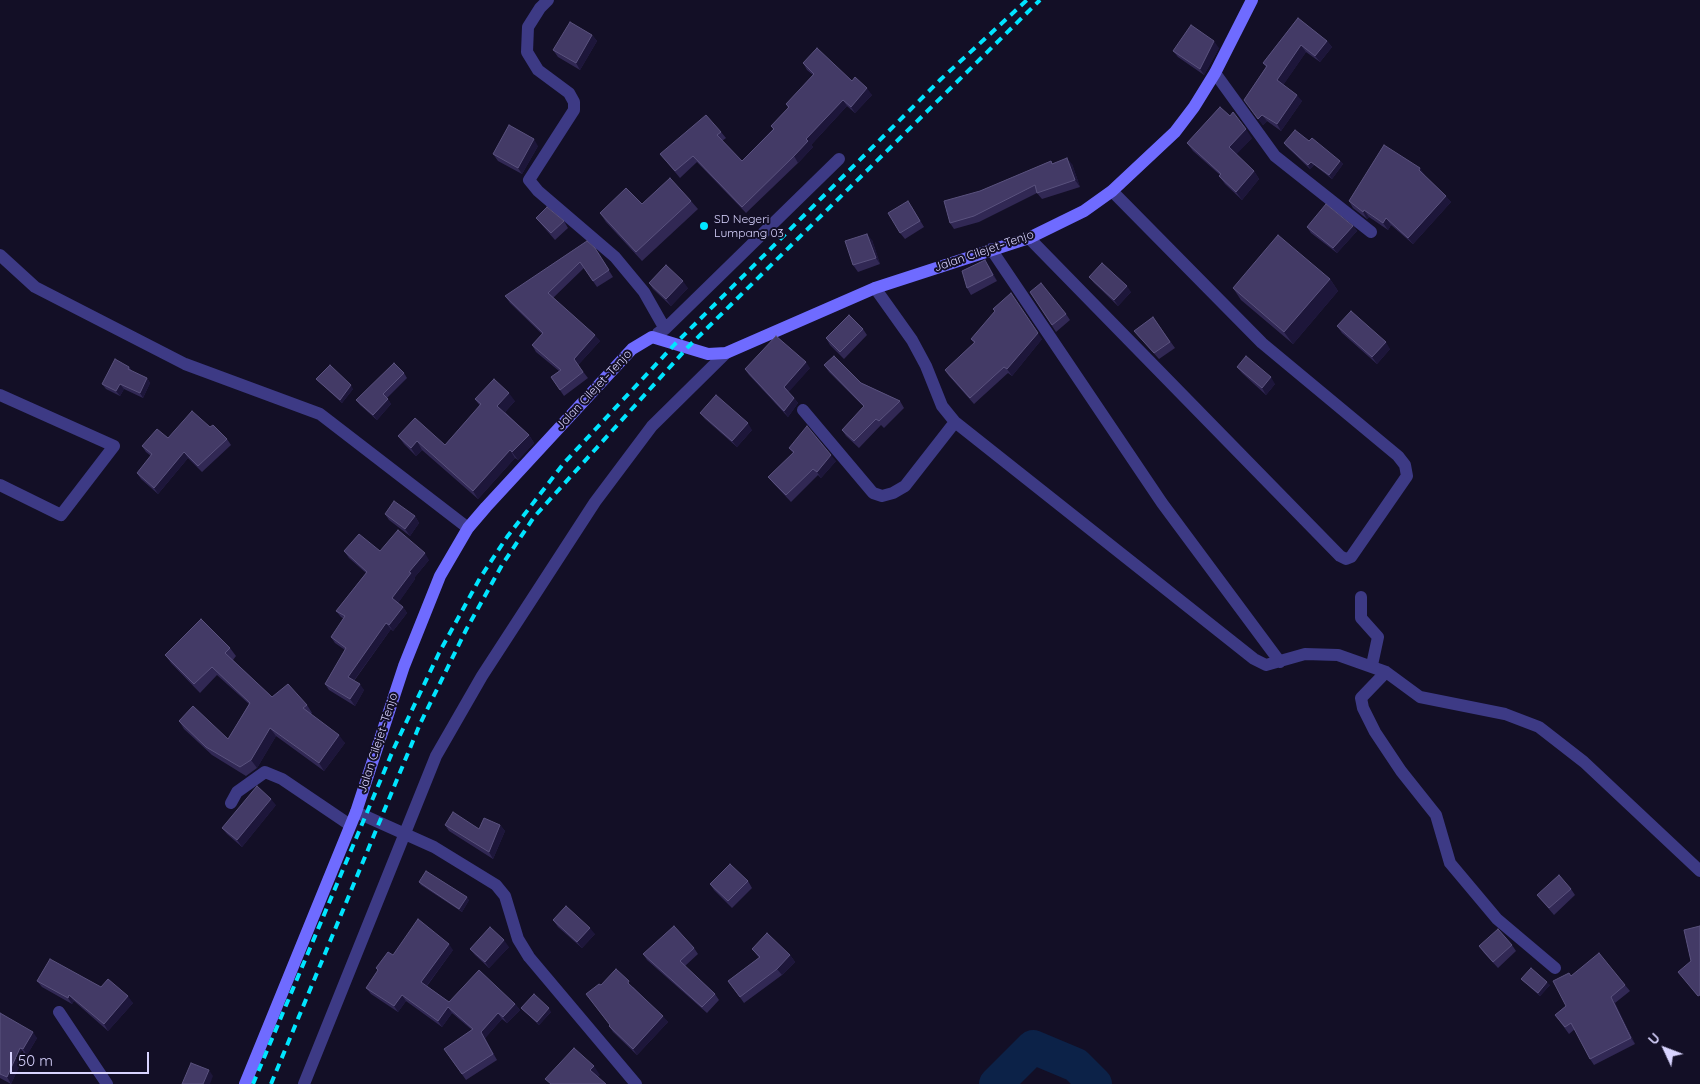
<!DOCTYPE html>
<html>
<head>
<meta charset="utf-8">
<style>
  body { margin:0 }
  #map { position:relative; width:1700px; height:1084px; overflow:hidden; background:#130f26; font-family:Quicksand,sans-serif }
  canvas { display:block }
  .north { position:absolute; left:1640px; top:1024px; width:50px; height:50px; -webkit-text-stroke:4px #130f26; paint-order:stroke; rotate:313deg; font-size:14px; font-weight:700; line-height:20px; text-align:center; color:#d9d4ff }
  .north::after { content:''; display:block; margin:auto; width:18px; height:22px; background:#d9d4ff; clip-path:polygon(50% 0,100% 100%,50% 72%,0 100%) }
  .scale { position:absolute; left:10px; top:1052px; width:139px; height:22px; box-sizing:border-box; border:2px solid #d9d4ff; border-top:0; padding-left:6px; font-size:15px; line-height:18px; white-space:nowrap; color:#d9d4ff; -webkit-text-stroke:4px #130f26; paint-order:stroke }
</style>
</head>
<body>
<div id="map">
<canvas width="1700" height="1084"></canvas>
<div class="north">U</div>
<div class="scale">50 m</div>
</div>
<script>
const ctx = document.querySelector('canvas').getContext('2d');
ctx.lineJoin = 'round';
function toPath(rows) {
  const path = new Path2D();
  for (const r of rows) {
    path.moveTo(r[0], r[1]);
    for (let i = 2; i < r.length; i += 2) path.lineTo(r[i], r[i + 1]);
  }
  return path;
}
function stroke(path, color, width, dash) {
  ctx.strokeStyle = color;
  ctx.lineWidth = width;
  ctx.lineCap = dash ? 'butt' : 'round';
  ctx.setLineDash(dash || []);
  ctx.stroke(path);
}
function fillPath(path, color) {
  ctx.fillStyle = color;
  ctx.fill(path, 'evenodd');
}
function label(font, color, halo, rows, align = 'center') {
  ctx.font = font + ' Quicksand,sans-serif';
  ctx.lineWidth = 4;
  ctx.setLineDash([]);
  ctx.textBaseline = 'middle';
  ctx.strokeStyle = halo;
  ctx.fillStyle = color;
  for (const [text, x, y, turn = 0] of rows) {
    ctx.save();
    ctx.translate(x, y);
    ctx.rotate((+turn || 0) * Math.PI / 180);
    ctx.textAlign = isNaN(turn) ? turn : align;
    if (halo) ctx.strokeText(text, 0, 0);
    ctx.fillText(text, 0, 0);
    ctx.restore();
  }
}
stroke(toPath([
  [996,1084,1033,1047,1076,1065,1095,1084]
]), '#0c2248', 34);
stroke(toPath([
  [548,0,540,8,528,27,527,52,538,70,569,93,574,102,574,110,529,180,538,191,615,257,644,292,665,329],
  [1215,73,1275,156,1371,232],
  [1029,238,1340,556,1346,559,1351,557,1407,476,1405,465,1398,456,1262,343,1112,191],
  [991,249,1162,503,1280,662],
  [0,255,35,287,185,364,320,414,468,528],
  [875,288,912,340,926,366,942,406,955,422,1254,659,1266,665,1305,654,1338,655,1386,672,1420,697,1505,714,1539,727,1584,762,1700,871],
  [658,333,665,329,839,159],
  [0,395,114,446,61,515,0,485],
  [803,410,873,493,882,496,893,493,905,486,955,422],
  [1361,597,1361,618,1378,637,1372,665],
  [1386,672,1361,698,1363,708,1375,732,1401,771,1436,815,1450,863,1497,919,1555,968],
  [231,803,237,792,265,772,282,779,350,825],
  [356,812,434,847,496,885,505,896,518,939,529,957,636,1084],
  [59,1012,107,1084],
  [304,1084,436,756,482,676,595,502,652,426,726,353]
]), '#3d3a85', 12);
stroke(toPath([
  [245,1084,356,812,404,666,440,576,468,528,486,507,632,349,652,337,708,354,726,353,875,288,1029,238,1084,211,1112,191,1175,132,1194,107,1215,73,1252,0]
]), '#6f6bff', 12);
stroke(toPath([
  [253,1084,394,748,439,653,480,578,507,537,564,463,675,344,940,80,1027,0],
  [271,1084,420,724,466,630,502,565,534,517,688,347,1040,0]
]), '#00e5ff', 4, [8, 6]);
fillPath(toPath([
  [1298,18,1327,41,1332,47,1320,62,1306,52,1283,85,1302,101,1281,131,1267,121,1263,125,1244,100,1266,67,1263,63],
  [592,35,597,41,580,70,558,57,553,50],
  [1219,48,1204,75,1178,57,1173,51],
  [803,63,852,81,872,95,855,113,847,106,811,145,813,147,798,163,746,213,697,162,680,178,660,154,721,132,726,138,722,141,742,161,773,129,771,126,788,108,786,104,813,75,807,70],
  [1252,138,1236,154,1254,171,1259,179,1242,200,1225,184,1219,176,1220,175,1193,151,1187,143],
  [1309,141,1340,161,1343,164,1332,179,1314,165,1310,169,1286,146,1284,143],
  [538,146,522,174,498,161,493,154],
  [1051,161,1052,163,1072,164,1080,187,1042,199,1037,193,979,222,954,229,950,223,980,191],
  [1424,175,1451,202,1413,244,1391,225,1388,230,1369,217,1367,219,1353,208,1349,201,1425,175],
  [691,201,698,209,642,261,606,222,600,213,642,204],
  [912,207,924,227,905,239,900,233],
  [536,218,564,221,568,228,555,240,541,224],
  [1353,226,1357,231,1337,253,1311,233,1307,227],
  [872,240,880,264,858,272,853,265],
  [595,248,613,277,597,287,584,268,553,298,600,341,578,365,588,378,564,396,551,377,559,371,536,352,532,345,542,334,510,303,505,296],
  [989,266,997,281,971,295,967,288],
  [1089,277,1131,292,1118,306,1094,283],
  [1330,279,1338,291,1293,344,1241,300,1233,288],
  [649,283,688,288,671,306,653,289],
  [1030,292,1066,314,1070,320,1056,332],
  [1153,317,1175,348,1159,359,1139,337,1134,331],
  [1337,326,1390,349,1377,364,1342,333],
  [863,329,867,335,844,359,830,345,826,338],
  [971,339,1042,339,1012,376,1008,373,974,404,949,376,945,370,974,343],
  [824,365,900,401,904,408,884,428,881,425,859,448,846,436,842,430,864,407,829,372],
  [129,367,132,371,147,378,150,383,143,398,124,389,120,396,106,389,102,384],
  [1237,367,1275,384,1266,395,1242,373],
  [810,368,788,392,794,398,798,403,788,417,749,375,745,369],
  [404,373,407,378,387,398,391,404,377,420,360,405,356,400],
  [316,379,353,389,342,403,319,382],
  [475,399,515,401,505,412,529,435,534,443,518,460,515,458,478,499,422,450,416,456,404,444,398,436,445,445,480,406],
  [700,413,752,430,737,447,705,419],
  [210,427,227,439,231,445,202,472,188,458,158,494,141,479,137,473,151,456,146,452,142,446],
  [789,448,836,461,821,478,818,475,791,502,773,483,768,477,793,453],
  [385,514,415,516,419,523,410,536,389,520],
  [344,551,380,551,429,560,414,578,415,579,398,603,403,607,407,613,393,631,391,629,354,681,364,690,355,706,329,690,325,684,345,650,335,643,331,637,344,619,341,617,336,611,366,573,349,558],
  [230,648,236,656,233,660,272,697,307,705,312,713,311,714,345,743,324,771,276,736,257,768,246,776,212,755,184,729,179,721,228,739,249,704,217,675,200,693,171,663,165,655],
  [276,805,242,847,227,834,222,828],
  [445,825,479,829,500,825,505,831,493,859,449,831],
  [748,881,752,888,732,908,714,890,710,884],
  [419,882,469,900,462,912,421,885],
  [1571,889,1575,895,1554,915,1542,901,1537,895],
  [553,920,595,934,582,948,558,927],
  [1512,945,1516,951,1498,968,1484,953,1479,946],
  [509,947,489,968,475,955,470,949],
  [694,948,698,954,685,966,715,994,719,1000,707,1013,647,960,643,954],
  [752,949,790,955,795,962,782,975,744,1003,728,981,759,958],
  [453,950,427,986,449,1002,515,1004,520,1010,507,1023,502,1019,485,1038,497,1060,466,1080,444,1049,472,1030,452,1013,442,1027,406,1001,398,1012,371,994,366,988,378,970,376,968,393,955],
  [1571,976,1625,985,1630,991,1615,1003,1635,1044,1594,1065,1590,1059,1575,1029,1569,1034,1555,1015,1566,1006],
  [1521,979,1550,985,1540,996,1524,982],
  [37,981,101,987,133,1003,108,1031,74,1001,72,1004,42,987],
  [601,985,634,987,633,987,668,1022,637,1055,613,1032,609,1026,610,1025,586,994],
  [521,1008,551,1012,539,1025,524,1011],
  [0,1013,37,1038,27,1055,25,1054,11,1084,0,1078]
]), '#312854');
fillPath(toPath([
  [592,35,597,41,580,70,576,63],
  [1214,41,1219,48,1204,75,1200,69],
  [1327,41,1332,47,1320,62,1315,56],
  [1301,45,1306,52,1282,87,1277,80],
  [867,88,872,95,855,113,851,107],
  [1297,95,1302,101,1281,131,1277,124],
  [843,100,847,106,811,145,813,147,798,163,794,156,806,139],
  [1262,115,1267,121,1263,125,1258,119],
  [1246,129,1252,138,1235,156,1229,147],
  [534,139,538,146,522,174,518,168],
  [1067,158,1072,164,1080,187,1075,180],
  [1340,161,1343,164,1332,179,1329,175],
  [1311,162,1314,165,1310,169,1308,165],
  [1420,168,1425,175,1423,177,1419,170],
  [1254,171,1259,179,1242,200,1236,192],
  [1446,196,1451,202,1413,244,1408,238],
  [1364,210,1369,217,1367,219,1363,212],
  [1386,218,1391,225,1388,230,1383,223],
  [1353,226,1357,231,1337,253,1333,248],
  [867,234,872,240,880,264,876,258],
  [985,260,989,266,997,281,993,275],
  [1330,279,1338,291,1293,344,1284,332],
  [683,281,688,288,671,306,666,299],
  [1127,286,1131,292,1118,306,1114,300],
  [1011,293,1042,339,1012,376,1007,369],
  [595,335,600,341,578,365,574,359],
  [1386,342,1390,349,1377,364,1372,357],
  [806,362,810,368,788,393,784,387],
  [1271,377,1275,384,1266,395,1262,388],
  [147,378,150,383,143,398,140,393],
  [120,384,124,389,120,396,116,391],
  [351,385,353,389,342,403,340,400],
  [509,393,515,401,503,414,497,406],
  [794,398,798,403,788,417,784,411],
  [388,399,391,404,377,420,373,415],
  [748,423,752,430,737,447,732,441],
  [529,435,534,443,518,460,512,452],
  [417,441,422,450,416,456,411,448],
  [510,450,515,458,478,499,473,491],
  [184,452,188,458,158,494,154,488],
  [831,455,836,461,821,478,817,472],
  [415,516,419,523,410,536,405,529],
  [425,553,429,560,414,578,415,579,397,605,392,598,409,572],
  [403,607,407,613,393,631,389,625],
  [386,623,391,629,352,683,348,677],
  [360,684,364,690,355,706,350,699],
  [270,728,276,736,257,768,251,760],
  [339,735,345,743,324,771,319,763],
  [271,799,276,805,242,847,237,840],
  [500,825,505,831,493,859,489,852],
  [467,897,469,900,462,912,459,909],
  [590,928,595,934,582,948,577,942],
  [504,940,509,947,489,968,485,962],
  [449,944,453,950,425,988,421,982],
  [790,955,795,962,782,975,777,969],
  [1547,982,1550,985,1540,996,1538,993],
  [69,995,74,1001,72,1004,68,998],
  [402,995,406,1001,398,1012,394,1006],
  [128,996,133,1003,108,1031,104,1024],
  [1611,997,1615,1003,1635,1044,1631,1038],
  [515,1004,520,1010,507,1023,503,1017],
  [448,1007,452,1013,442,1027,438,1021],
  [549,1008,551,1012,539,1025,537,1022],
  [498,1013,502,1019,485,1038,497,1060,481,1032],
  [663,1016,668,1022,637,1055,633,1049],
  [33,1032,37,1038,27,1055,23,1049],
  [20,1048,25,1054,11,1084,7,1077],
  [594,1066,600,1075,596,1079,590,1070],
  [209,1070,213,1076,210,1084,203,1084]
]), '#1d163a');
const building = toPath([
  [1298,18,1327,41,1315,56,1301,45,1277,80,1297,95,1277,124,1262,115,1258,119,1244,100,1267,66,1263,63,1298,18],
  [570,22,592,35,576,63,553,50,570,22],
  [1191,25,1214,41,1200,69,1173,51,1191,25],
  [817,48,852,81,855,77,867,88,851,107,843,100,806,139,808,141,794,156,742,207,693,156,675,171,660,154,706,115,721,132,717,135,742,161,774,129,771,126,789,107,786,104,814,74,803,63,817,48],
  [1220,107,1230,116,1233,112,1246,129,1229,147,1254,171,1236,192,1219,176,1221,174,1187,143,1220,107],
  [509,125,534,139,518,168,493,154,509,125],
  [1295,130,1309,141,1312,138,1340,161,1329,175,1311,162,1308,165,1284,143,1295,130],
  [1384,145,1420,168,1419,170,1446,196,1408,238,1386,218,1383,223,1364,210,1363,212,1349,201,1384,145],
  [1067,158,1075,180,1037,193,1035,185,974,216,950,223,944,201,980,191,1051,161,1052,164,1067,158],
  [670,178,691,201,636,252,600,213,626,188,642,204,670,178],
  [908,201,920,221,900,233,888,213,908,201],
  [1326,204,1353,226,1333,248,1307,227,1326,204],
  [547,207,564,221,551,233,536,218,547,207],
  [867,234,876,258,853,265,845,241,867,234],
  [1278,235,1330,279,1284,332,1233,288,1278,235],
  [587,241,595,248,609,270,593,281,580,262,548,293,595,335,574,359,583,372,560,390,551,377,561,370,532,345,543,333,505,296,587,241],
  [985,260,993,275,967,288,962,271,985,260],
  [1102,263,1127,286,1114,300,1089,277,1102,263],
  [666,265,683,281,666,299,649,283,666,265],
  [1041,283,1066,314,1052,325,1030,292,1041,283],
  [1011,293,1038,333,1007,369,1004,367,970,398,945,370,975,342,971,339,995,311,993,309,1011,293],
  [1351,311,1386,342,1372,357,1337,326,1351,311],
  [849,315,863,329,840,352,826,338,849,315],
  [1153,317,1170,342,1154,353,1134,331,1153,317],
  [776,336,806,362,784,387,794,398,784,411,745,369,776,336],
  [834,356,861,383,900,401,879,421,876,419,854,441,842,430,864,406,824,365,834,356],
  [1246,356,1271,377,1262,388,1237,367,1246,356],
  [115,359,129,367,128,369,147,378,140,393,120,384,116,391,102,384,115,359],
  [394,363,404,373,383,394,388,399,373,415,356,400,394,363],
  [330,365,351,385,340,400,316,379,330,365],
  [494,379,509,393,497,406,529,435,512,452,510,450,473,491,417,441,411,448,398,436,415,418,445,445,481,404,475,399,494,379],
  [716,395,748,423,732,441,700,413,716,395],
  [192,411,210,427,213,425,227,439,198,466,184,452,154,488,137,473,152,454,142,446,157,429,168,438,192,411],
  [807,426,831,455,817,472,813,469,786,495,768,477,794,452,789,448,807,426],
  [394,501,415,516,405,529,385,514,394,501],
  [398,530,425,553,409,572,411,573,392,598,403,607,389,625,386,623,348,677,360,684,350,699,325,684,346,648,331,637,345,616,336,611,367,572,344,551,359,534,380,551,398,530],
  [201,619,230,648,225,653,272,697,288,684,307,705,303,708,339,735,319,763,270,728,251,760,240,767,206,747,179,721,193,706,228,739,250,703,212,667,194,684,165,655,201,619],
  [257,786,271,799,237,840,222,828,257,786],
  [453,812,479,829,484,818,500,825,489,852,445,825,453,812],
  [730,864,748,881,728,901,710,884,730,864],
  [426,871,467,897,459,909,419,882,426,871],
  [1559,875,1571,889,1549,908,1537,895,1559,875],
  [566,906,590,928,577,942,553,920,566,906],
  [418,919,449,944,421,982,449,1002,479,970,515,1004,503,1017,498,1013,481,1032,493,1054,462,1074,444,1049,473,1029,448,1007,438,1021,402,995,394,1006,366,988,378,970,376,968,388,952,393,955,418,919],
  [674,926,694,948,680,961,715,994,702,1007,643,954,674,926],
  [1700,926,1700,995,1698,996,1678,972,1691,961,1684,930,1700,926],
  [490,927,504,940,485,962,470,949,490,927],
  [1498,929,1512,945,1493,962,1479,946,1498,929],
  [767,933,790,955,777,969,740,997,728,981,760,957,752,949,767,933],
  [1599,953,1625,985,1611,997,1631,1038,1590,1059,1571,1023,1565,1027,1555,1015,1566,1006,1553,981,1569,973,1571,976,1599,953],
  [50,959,101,987,108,979,128,996,104,1024,69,995,68,998,37,981,50,959],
  [1531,968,1547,982,1538,993,1521,979,1531,968],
  [616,969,629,981,628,983,663,1016,633,1049,609,1026,610,1025,586,994,599,984,601,985,616,969],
  [534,994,549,1008,537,1022,521,1008,534,994],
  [0,1013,33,1032,23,1049,20,1048,7,1077,0,1074,0,1013],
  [574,1048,594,1066,590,1070,606,1084,551,1084,545,1079,574,1048],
  [191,1063,209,1070,203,1084,182,1084,191,1063]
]);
fillPath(building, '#433a66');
stroke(building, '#5a527e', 1);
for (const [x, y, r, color] of [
  [704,226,5,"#00e5ff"]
]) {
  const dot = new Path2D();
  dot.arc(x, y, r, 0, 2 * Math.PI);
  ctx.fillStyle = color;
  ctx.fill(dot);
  stroke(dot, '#130f26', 2);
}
label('12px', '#d9d4ff', '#130f26', [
  ["SD Negeri",714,219],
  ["Lumpang 03",714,233]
], 'left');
label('12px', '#d9d4ff', '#130f26', [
  ["Jalan Cilejet–Tenjo",984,251,-19],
  ["Jalan Cilejet–Tenjo",594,390,-47],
  ["Jalan Cilejet–Tenjo",378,743,-72]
]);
</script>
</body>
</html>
